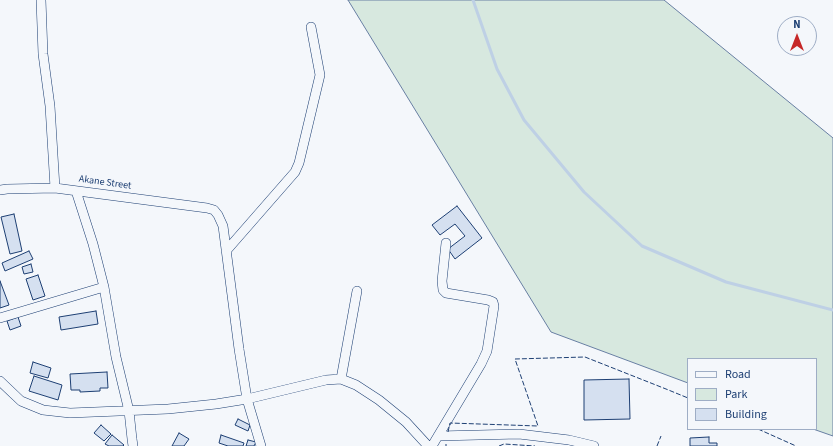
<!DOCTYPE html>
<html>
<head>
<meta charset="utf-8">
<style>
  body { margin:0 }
  #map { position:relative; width:833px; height:446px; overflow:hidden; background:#f4f7fb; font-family:"Source Sans 3",sans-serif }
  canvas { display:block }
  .legend { position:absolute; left:687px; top:358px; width:130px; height:72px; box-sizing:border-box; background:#f4f7fb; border:1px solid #9eadc5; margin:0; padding:5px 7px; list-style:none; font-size:12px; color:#1d3f73 }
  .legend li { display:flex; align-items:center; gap:8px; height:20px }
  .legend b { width:20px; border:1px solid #9eadc5 }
  .north { position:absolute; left:777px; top:16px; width:40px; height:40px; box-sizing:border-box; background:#f4f7fb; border:1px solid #9eadc5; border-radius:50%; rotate:0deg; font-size:11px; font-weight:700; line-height:16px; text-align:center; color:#1d3f73 }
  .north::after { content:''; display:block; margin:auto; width:14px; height:18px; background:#c62828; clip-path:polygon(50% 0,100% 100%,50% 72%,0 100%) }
</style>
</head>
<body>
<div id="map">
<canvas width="833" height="446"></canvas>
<ul class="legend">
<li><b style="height:5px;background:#f4f7fb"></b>Road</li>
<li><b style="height:11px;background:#d7e8df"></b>Park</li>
<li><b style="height:11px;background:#d5e0f0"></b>Building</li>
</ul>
<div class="north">N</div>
</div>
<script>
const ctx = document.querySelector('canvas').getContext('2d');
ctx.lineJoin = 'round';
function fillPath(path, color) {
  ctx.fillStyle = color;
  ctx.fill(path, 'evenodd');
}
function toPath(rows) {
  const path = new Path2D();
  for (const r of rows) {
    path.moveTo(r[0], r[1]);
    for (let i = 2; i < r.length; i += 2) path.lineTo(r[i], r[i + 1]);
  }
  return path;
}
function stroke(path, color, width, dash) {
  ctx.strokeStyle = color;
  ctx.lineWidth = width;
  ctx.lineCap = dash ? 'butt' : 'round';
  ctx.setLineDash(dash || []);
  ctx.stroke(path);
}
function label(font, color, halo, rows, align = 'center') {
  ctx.font = font + ' "Source Sans 3",sans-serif';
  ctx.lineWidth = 3;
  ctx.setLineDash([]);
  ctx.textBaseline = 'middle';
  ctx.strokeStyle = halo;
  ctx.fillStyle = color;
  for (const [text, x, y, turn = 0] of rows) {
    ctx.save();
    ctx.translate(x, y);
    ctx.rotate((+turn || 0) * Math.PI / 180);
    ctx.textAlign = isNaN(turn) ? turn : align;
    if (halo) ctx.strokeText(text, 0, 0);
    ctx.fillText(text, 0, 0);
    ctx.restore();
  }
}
const green = toPath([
  [348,0,664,0,833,138,833,436,813,429,816,429,816,359,688,359,688,383,551,332,348,0]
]);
fillPath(green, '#d7e8df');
stroke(green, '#687fa3', 1);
stroke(toPath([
  [473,0,497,69,524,120,584,192,642,246,726,282,833,310]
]), '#bed0e5', 3);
const building = toPath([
  [457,206,482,238,455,259,448,249,465,236,455,224,440,235,432,225,457,206],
  [14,214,22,251,10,254,1,217,14,214],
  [29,251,33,259,5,271,2,263,29,251],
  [31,264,33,272,24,274,22,267,31,264],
  [38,275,45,296,33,300,26,279,38,275],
  [0,281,9,305,0,308,0,281],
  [96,311,98,324,61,330,59,317,96,311],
  [18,317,21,326,10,330,7,321,18,317],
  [33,362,51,368,48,378,30,373,33,362],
  [107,372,108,388,100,388,100,391,80,392,80,390,71,390,70,374,107,372],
  [34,376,62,385,58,400,29,391,34,376],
  [629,379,630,419,584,420,584,380,629,379],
  [238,419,250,425,248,431,235,425,238,419],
  [101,425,111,434,104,441,94,433,101,425],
  [179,433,189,439,184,446,172,446,179,433],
  [112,435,124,445,123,446,109,446,105,444,112,435],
  [221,435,244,443,243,446,228,446,219,443,221,435],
  [709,437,709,443,717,443,717,446,690,446,690,438,709,437],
  [248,440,256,442,254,446,246,446,248,440]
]);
fillPath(building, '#d5e0f0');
stroke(building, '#1d3f73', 1);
const street = toPath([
  [41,0,43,54,50,106,55,188],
  [0,190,7,189,55,188,207,208,214,210,218,215,223,226,239,349,247,399,261,446],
  [76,191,93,244,104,287,116,357,129,411,132,439,133,446],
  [226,251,295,172,299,163,320,75,311,27],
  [0,318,104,287],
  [341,379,357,291],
  [0,381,21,401,43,410,70,413,168,409,216,404,247,399,326,380,341,379,356,385,379,400,406,422,428,446],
  [438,436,519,434,569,440,594,446],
  [432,446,481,364,487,351,494,306,493,302,488,300,446,293,443,290,442,281,446,243]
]);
stroke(street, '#1d3f73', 10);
stroke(street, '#f4f7fb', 9);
stroke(toPath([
  [758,429,796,446],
  [448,432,450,423,538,426,515,359,585,357,666,389,688,398],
  [446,444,446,446],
  [499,446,504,444,535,446],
  [657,446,661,436]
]), '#1d3f73', 1, [5, 2]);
label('10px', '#1d3f73', '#f4f7fb', [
  ["Akane Street",105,183,8]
]);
</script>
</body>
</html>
